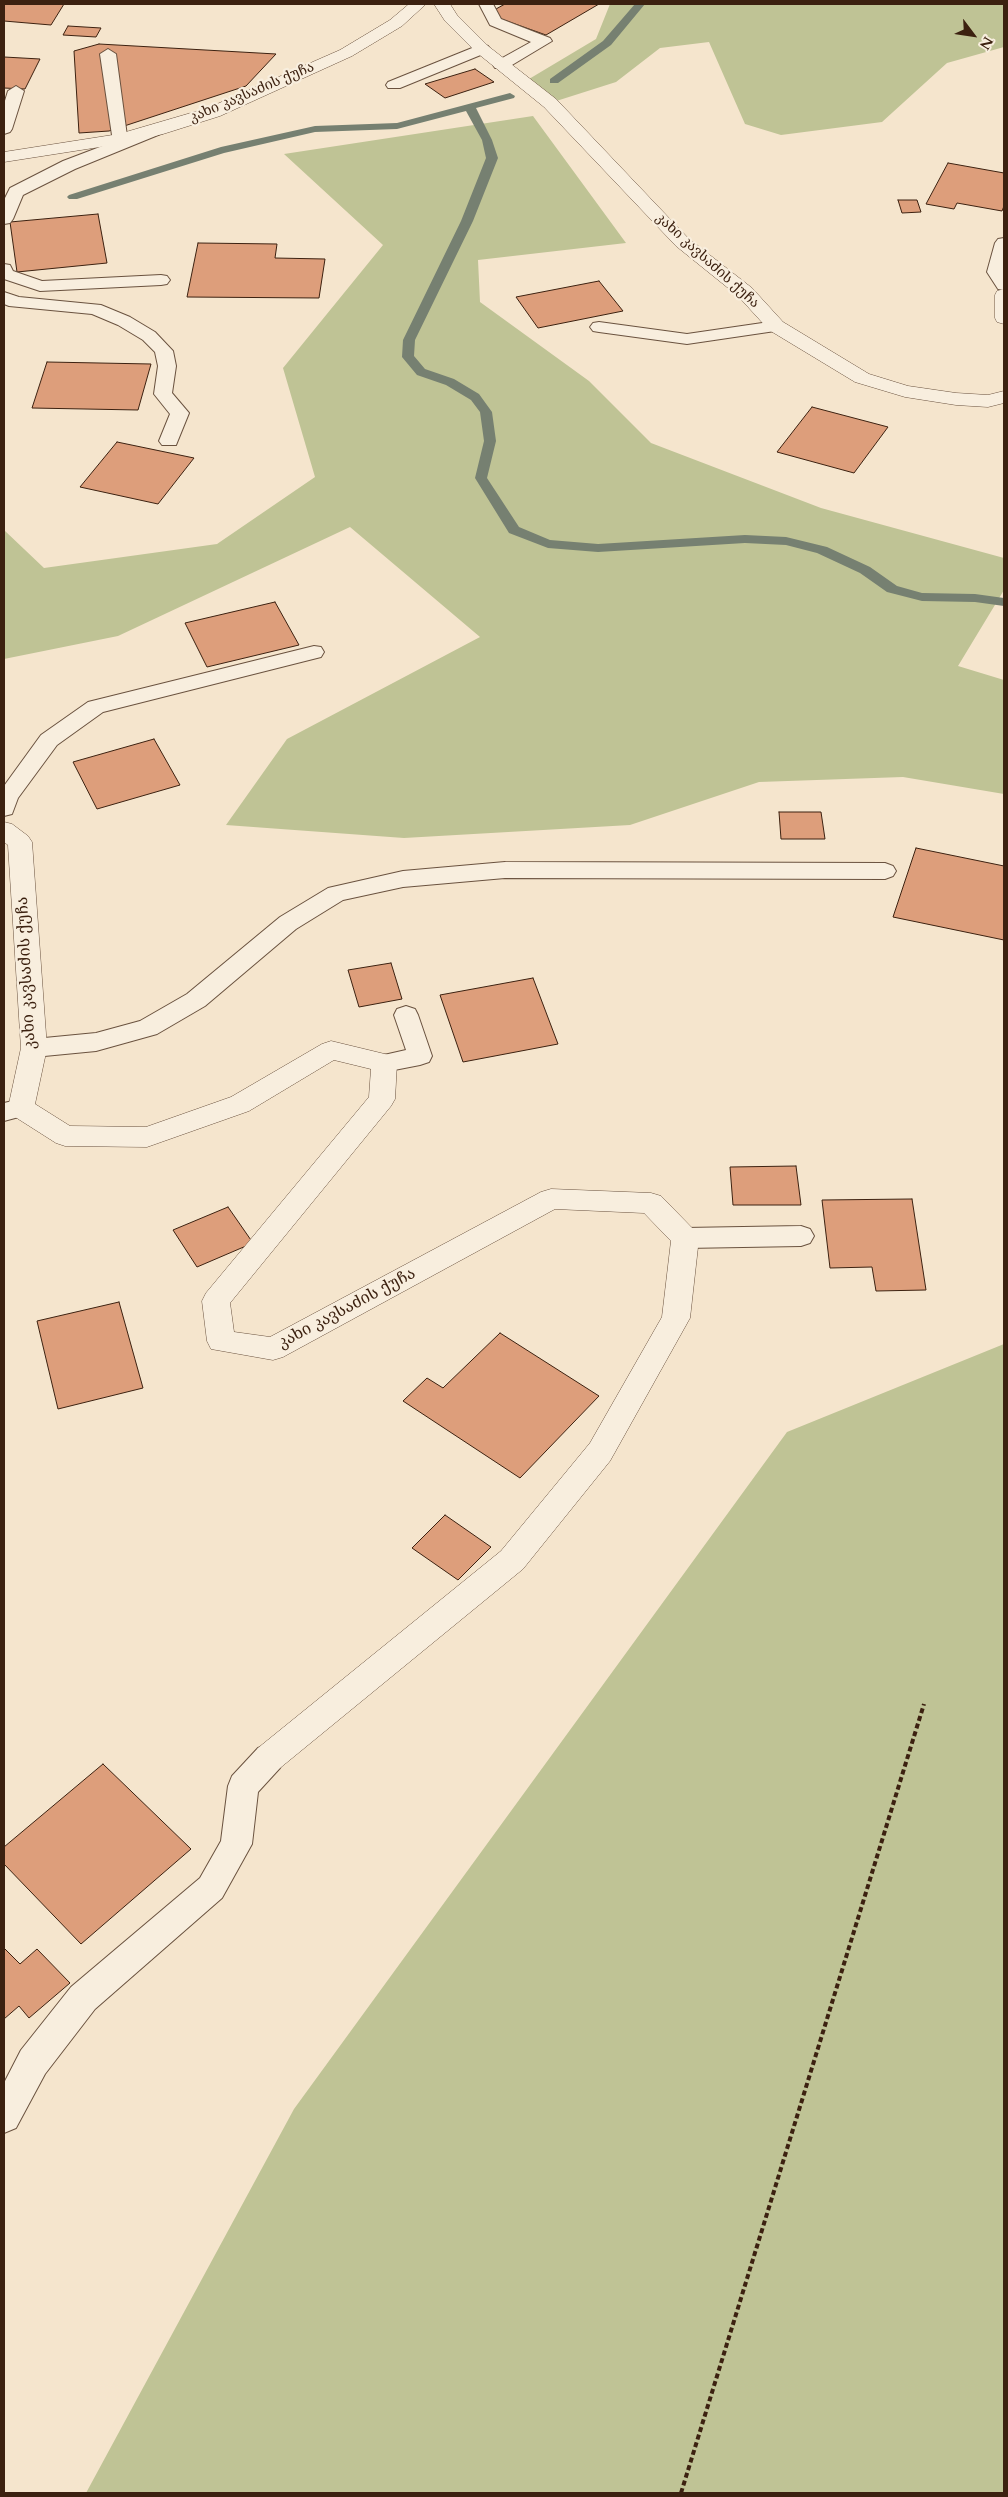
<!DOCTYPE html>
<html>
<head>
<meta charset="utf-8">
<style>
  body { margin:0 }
  #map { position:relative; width:1008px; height:2497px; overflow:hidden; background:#f5e5cd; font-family:Cardo,serif }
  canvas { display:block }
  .frame { position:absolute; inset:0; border:5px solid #3c2110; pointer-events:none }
  .north { position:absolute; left:948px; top:10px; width:50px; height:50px; -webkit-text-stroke:4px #f8eede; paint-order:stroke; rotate:121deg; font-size:14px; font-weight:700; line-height:20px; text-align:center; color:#3c2110 }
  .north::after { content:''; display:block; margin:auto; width:18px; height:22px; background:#3c2110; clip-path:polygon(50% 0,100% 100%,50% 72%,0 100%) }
</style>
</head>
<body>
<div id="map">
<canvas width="1008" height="2497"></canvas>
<div class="frame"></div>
<div class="north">N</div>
</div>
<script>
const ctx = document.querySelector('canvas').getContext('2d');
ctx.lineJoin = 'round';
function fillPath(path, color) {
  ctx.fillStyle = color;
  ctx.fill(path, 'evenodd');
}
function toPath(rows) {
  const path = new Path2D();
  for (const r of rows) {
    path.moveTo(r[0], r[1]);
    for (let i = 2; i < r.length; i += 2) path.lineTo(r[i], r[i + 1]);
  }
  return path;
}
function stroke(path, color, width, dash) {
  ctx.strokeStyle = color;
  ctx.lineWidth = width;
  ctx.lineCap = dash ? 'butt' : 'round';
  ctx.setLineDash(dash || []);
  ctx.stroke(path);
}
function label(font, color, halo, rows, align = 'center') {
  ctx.font = font + ' Cardo,"Noto Serif Georgian",serif';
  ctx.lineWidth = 4.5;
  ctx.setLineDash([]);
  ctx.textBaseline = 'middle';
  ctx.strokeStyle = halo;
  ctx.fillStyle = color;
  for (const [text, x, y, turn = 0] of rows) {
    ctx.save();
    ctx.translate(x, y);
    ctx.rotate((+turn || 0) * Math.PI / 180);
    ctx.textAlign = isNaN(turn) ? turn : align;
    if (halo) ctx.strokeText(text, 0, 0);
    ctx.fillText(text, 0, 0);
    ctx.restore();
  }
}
fillPath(toPath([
  [610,4,1004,4,1004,47,947,63,882,122,781,135,745,124,709,42,660,48,616,82,550,103,524,82,596,39],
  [533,116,626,243,478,260,480,302,589,381,651,443,821,508,1004,558,1004,590,958,666,1004,680,1004,794,903,777,759,782,630,825,404,838,226,825,287,739,480,637,350,527,118,636,4,659,4,530,44,568,217,544,315,477,283,368,383,245,284,154],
  [1004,1344,1004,2493,86,2493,294,2109,787,1432]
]), '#bfc395');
fillPath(toPath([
  [635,4,645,4,611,45,558,83,550,83,550,79,603,41,635,4],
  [510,93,515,96,514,98,476,108,492,140,498,158,473,221,415,340,414,356,425,369,454,379,479,394,492,412,496,441,487,478,519,527,550,540,598,544,745,535,786,537,827,547,870,567,897,586,922,593,975,594,1004,598,1004,606,975,602,922,601,887,592,860,573,817,553,786,545,745,543,598,552,548,548,509,533,475,478,484,441,480,412,471,400,446,385,417,375,402,357,403,340,461,221,486,158,482,140,466,111,397,129,315,132,224,153,77,199,69,199,67,197,69,195,221,147,315,126,397,123,510,93]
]), '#768071');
const building = toPath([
  [4,4,64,4,51,25,4,21,4,4],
  [505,4,599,4,546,35,487,14,505,4],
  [68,26,101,28,96,37,63,35,68,26],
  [99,44,276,54,246,86,109,131,79,133,74,51,99,44],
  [4,57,40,59,25,89,4,88,4,57],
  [475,69,494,82,445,98,425,84,475,69],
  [948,163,1004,173,1004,206,1002,211,957,203,954,209,926,204,948,163],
  [898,200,917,200,921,212,902,213,898,200],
  [98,214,107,263,17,272,10,222,98,214],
  [198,243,277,244,275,258,325,259,319,298,187,297,198,243],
  [599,281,623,311,538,328,516,297,599,281],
  [47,362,151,364,138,410,32,408,47,362],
  [812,407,888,427,854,473,777,452,812,407],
  [117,442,194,458,158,504,80,487,117,442],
  [275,602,299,645,207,667,185,623,275,602],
  [154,739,180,785,97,809,73,762,154,739],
  [779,812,821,812,825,839,781,839,779,812],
  [916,848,1004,866,1004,940,893,917,916,848],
  [391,963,402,999,359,1007,348,970,391,963],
  [533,978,558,1044,463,1062,440,995,533,978],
  [796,1166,801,1205,733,1205,730,1167,796,1166],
  [912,1199,926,1290,876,1291,872,1267,830,1268,822,1200,912,1199],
  [228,1207,253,1243,197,1267,173,1230,228,1207],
  [119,1302,143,1388,58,1409,37,1321,119,1302],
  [500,1333,599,1396,520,1478,403,1401,427,1378,443,1388,500,1333],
  [445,1515,491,1547,458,1580,412,1548,445,1515],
  [103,1764,191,1849,81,1944,4,1864,4,1847,103,1764],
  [4,1948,20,1964,37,1949,70,1983,29,2018,19,2006,4,2019,4,1948]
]);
fillPath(building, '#dd9e7b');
stroke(building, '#3c2110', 1);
const lane = toPath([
  [479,4,493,4,501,19,550,38,552,41,507,68,495,68,493,65,495,62,531,42,490,25,479,4],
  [482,44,488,46,490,49,488,52,400,88,388,88,386,85,388,82,482,44],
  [108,49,116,54,127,136,157,125,165,130,163,133,75,169,23,195,13,219,10,223,4,224,4,200,10,188,63,161,113,142,100,54,108,49],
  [16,86,24,91,12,129,10,132,4,134,4,104,8,91,16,86],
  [1004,238,1004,290,998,289,987,272,995,243,998,239,1004,238],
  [4,264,10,265,13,271,42,281,161,275,167,276,170,280,167,284,161,285,40,291,4,279,4,264],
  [4,292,19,297,101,305,130,317,155,332,173,351,176,366,172,393,189,413,176,445,162,445,159,441,170,414,154,394,158,366,155,352,143,340,118,325,92,314,9,306,4,304,4,292],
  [776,321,782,322,785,326,782,330,687,344,599,332,593,331,590,327,593,323,599,322,687,334,776,321],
  [314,646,321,647,324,652,321,657,103,712,57,745,18,798,12,814,4,816,4,786,41,735,88,702,314,646],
  [505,862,885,863,893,866,896,871,893,876,885,879,505,878,403,887,343,900,296,929,205,1006,157,1034,96,1051,34,1057,25,1054,22,1048,25,1042,34,1039,96,1033,140,1021,187,994,280,917,328,888,403,871,505,862],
  [406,1006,415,1009,418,1015,432,1056,429,1062,420,1065,384,1072,375,1069,372,1063,375,1057,406,1050,394,1015,397,1009,406,1006],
  [21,1099,30,1102,34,1108,30,1114,4,1121,4,1103,21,1099],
  [801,1226,810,1229,814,1236,810,1243,801,1246,685,1248,676,1245,672,1238,676,1231,685,1228,801,1226],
  [269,1744,280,1748,284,1758,280,1768,258,1792,252,1844,222,1898,95,2009,45,2074,16,2128,4,2133,4,2083,21,2050,71,1987,200,1878,221,1841,228,1786,232,1776,258,1748,269,1744]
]);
const street = toPath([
  [409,4,426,4,402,26,352,56,220,116,163,134,119,144,4,162,4,152,119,134,208,108,340,50,390,20,409,4],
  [434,4,450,4,457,15,488,46,556,99,688,238,752,288,783,322,869,374,908,386,956,393,988,395,1004,391,1004,403,988,407,956,405,905,397,855,382,769,330,738,296,676,246,544,107,476,52,445,21,434,4],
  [1004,289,1004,324,997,322,995,318,995,295,997,291,1004,289],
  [4,822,12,824,28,836,32,842,47,1048,35,1104,70,1126,146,1127,231,1097,322,1044,331,1041,393,1056,397,1063,395,1099,391,1106,230,1303,234,1332,270,1337,541,1192,551,1189,651,1193,661,1196,695,1231,699,1238,690,1318,610,1461,523,1569,280,1768,269,1772,258,1768,253,1758,258,1748,501,1551,590,1443,662,1317,671,1241,644,1213,555,1209,283,1357,273,1360,211,1349,207,1341,202,1301,206,1293,369,1097,371,1069,334,1060,249,1111,147,1147,65,1146,56,1143,12,1115,8,1108,21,1048,8,845,4,842,4,822]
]);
stroke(lane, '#6a523f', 2);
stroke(street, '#6a523f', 1);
stroke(toPath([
  [681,2493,924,1704]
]), '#3c2110', 4, [5, 3]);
fillPath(lane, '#f8eede');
fillPath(street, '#f8eede');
label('14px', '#3c2110', '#f8eede', [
  ["კახი კავსაძის ქუჩა",252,93,-23],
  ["კახი კავსაძის ქუჩა",707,261,42]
]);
label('16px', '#3c2110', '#f8eede', [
  ["კახი კავსაძის ქუჩა",27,973,-93],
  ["კახი კავსაძის ქუჩა",347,1309,-28]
]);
</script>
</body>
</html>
